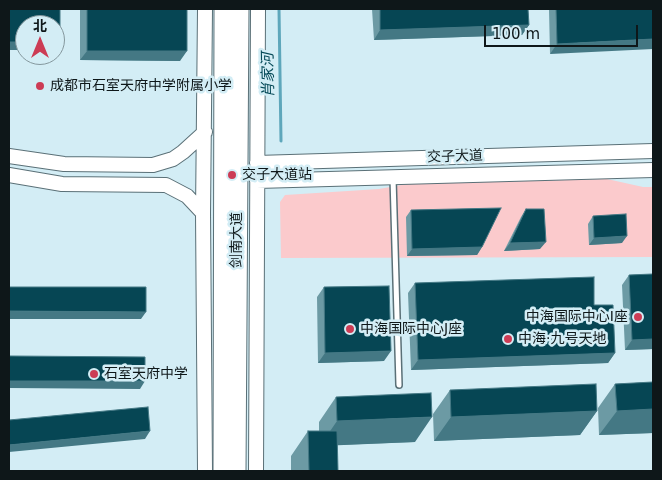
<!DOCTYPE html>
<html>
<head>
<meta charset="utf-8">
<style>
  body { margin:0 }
  #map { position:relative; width:662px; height:480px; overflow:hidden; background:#d3edf5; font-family:"DejaVu Sans","Noto Sans SC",sans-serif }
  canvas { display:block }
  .frame { position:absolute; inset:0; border:10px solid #0e1719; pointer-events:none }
  .north { position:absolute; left:15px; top:15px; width:50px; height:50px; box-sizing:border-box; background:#d3edf5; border:1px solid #84979d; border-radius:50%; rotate:0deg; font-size:14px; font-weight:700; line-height:20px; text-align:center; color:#0e1719 }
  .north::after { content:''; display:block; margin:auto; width:18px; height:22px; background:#cc3c55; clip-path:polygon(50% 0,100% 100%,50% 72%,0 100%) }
  .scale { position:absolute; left:484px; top:25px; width:154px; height:22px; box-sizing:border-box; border:2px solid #0e1719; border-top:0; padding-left:6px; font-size:15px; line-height:18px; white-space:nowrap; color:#0e1719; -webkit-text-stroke:4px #d3edf5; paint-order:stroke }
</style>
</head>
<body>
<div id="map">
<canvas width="662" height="480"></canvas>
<div class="frame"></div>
<div class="north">北</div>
<div class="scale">100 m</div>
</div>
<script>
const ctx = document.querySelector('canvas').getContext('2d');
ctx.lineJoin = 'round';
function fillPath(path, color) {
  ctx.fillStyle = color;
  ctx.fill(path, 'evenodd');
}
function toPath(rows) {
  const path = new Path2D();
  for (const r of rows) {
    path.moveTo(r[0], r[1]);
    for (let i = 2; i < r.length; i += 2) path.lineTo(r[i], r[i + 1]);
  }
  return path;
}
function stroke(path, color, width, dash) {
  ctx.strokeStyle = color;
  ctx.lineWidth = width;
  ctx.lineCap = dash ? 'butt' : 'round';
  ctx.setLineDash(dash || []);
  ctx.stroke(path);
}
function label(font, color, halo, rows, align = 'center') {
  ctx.font = font + ' "DejaVu Sans","Noto Sans SC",sans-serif';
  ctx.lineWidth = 5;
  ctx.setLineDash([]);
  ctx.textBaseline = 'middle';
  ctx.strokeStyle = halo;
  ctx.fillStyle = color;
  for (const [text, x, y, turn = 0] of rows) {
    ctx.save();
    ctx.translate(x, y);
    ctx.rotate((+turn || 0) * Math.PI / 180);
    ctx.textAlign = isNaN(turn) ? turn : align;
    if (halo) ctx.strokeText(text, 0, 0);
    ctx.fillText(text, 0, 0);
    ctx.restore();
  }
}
fillPath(toPath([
  [607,179,643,187,653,187,653,257,281,258,280,202,285,195,379,189,407,184]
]), '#fbcacc');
stroke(toPath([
  [279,9,281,141]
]), '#5ea7bb', 3);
const lane = toPath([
  [393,178,399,385]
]);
const secondary = toPath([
  [9,156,64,164,153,165,173,159,183,152,205,132],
  [257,163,653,151],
  [9,175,62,184,166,185,187,196,203,213],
  [257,181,653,170],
  [205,471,203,213,205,9],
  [256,471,258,9]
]);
const highway = toPath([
  [223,471,224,9],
  [236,471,239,9]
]);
stroke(lane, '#5a7077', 8);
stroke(secondary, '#5a7077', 16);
stroke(highway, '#5a7077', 21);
stroke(lane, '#fff', 5);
stroke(secondary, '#fff', 14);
stroke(highway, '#fff', 19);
fillPath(toPath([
  [80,9,187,9,180,61,80,60],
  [372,9,528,9,529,25,522,35,374,40],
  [549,9,653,9,550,54],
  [526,209,540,249,504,251,521,217],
  [411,210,482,247,477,255,407,256,406,217],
  [593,216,622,243,589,245,588,224],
  [653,274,653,349,625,350,622,285,629,275],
  [415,283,594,305,615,353,608,363,411,370,408,293],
  [324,287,384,361,318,363,317,297],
  [653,382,653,433,599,435,598,408,615,384],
  [450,390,597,411,580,435,434,441,433,414],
  [336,397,415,442,337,445,338,471,291,471,291,456,308,431,319,431,319,422]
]), '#6c9aa4');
fillPath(toPath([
  [529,25,522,35,374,40,380,30],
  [653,39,653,49,550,54,557,44],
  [9,42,25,42,25,50,9,50],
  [55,42,60,42,55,49],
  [87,51,187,51,180,61,80,60],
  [627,236,622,243,589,245,594,238],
  [546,242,540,249,504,251,510,243],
  [482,247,477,255,407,256,412,249],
  [9,311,146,312,141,319,9,319],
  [653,339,653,349,625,350,632,340],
  [391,351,384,361,318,363,325,353],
  [615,353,608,363,411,370,418,360],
  [9,381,145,381,140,389,9,388],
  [653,409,653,433,599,435,617,411],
  [597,411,580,435,434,441,451,417],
  [432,417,415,442,320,446,337,421],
  [150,431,145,439,9,452,9,445]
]), '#447884');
const building = toPath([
  [9,9,60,9,60,42,55,42,55,25,25,25,25,42,9,42,9,9],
  [87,9,187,9,187,51,87,51,87,9],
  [380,9,528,9,529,25,380,30,380,9],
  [556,9,653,9,653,39,557,44,556,9],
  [501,208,482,247,412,249,411,210,501,208],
  [526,209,544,209,546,242,510,243,526,209],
  [626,214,627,236,594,238,593,216,626,214],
  [653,274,653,339,632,340,629,275,653,274],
  [594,277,594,305,613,305,615,353,418,360,415,283,594,277],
  [389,286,391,351,325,353,324,287,389,286],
  [9,287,146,287,146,312,9,311,9,287],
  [9,356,145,357,145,381,9,381,9,356],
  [653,382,653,409,617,411,615,384,653,382],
  [596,384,597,411,451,417,450,390,596,384],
  [431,393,432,417,337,421,336,397,431,393],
  [148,407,150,431,9,445,9,420,148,407],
  [308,431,337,431,338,471,309,471,308,431]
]);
fillPath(building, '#064654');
stroke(building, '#447884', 1);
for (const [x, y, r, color] of [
  [40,86,5,"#cc3c55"],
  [232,175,5,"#cc3c55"],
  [638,317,5,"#cc3c55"],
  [350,329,5,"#cc3c55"],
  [508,339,5,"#cc3c55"],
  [94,374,5,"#cc3c55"]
]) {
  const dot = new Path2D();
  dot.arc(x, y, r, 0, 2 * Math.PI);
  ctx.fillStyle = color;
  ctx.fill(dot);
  stroke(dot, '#d3edf5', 2);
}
label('14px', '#0e1719', '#d3edf5', [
  ["成都市石室天府中学附属小学",50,86],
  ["交子大道站",242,175],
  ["中海国际中心I座",628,317,"right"],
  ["中海国际中心J座",360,329],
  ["中海·九号天地",518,339],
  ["石室天府中学",104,374]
], 'left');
label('14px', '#0e1719', '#d3edf5', [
  ["交子大道",455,157,-2],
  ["剑南大道",237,240,-90]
]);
label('italic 15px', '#064a58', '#d3edf5', [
  ["肖家河",269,75,-91]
]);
</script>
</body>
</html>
